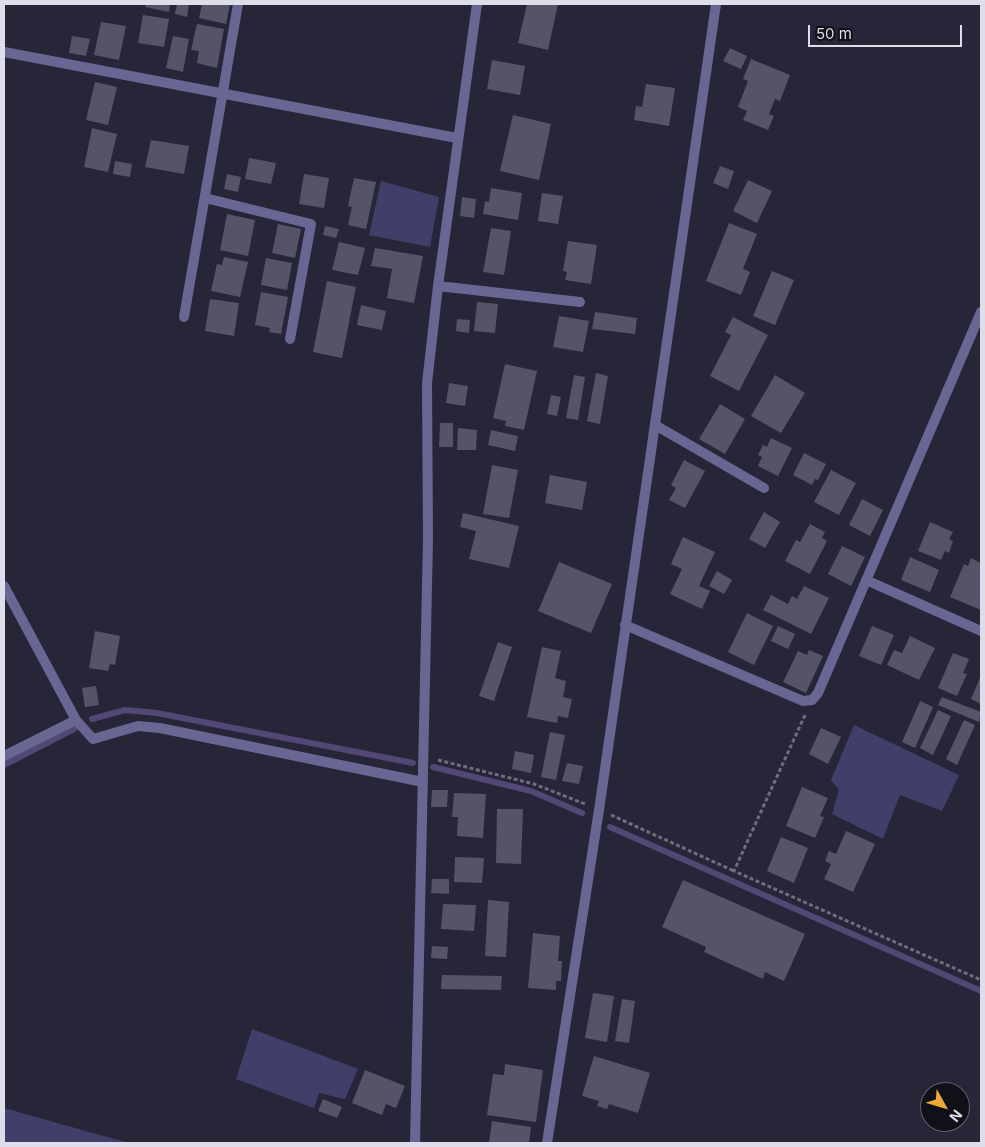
<!DOCTYPE html>
<html>
<head>
<meta charset="utf-8">
<style>
  body { margin:0 }
  #map { position:relative; width:985px; height:1147px; overflow:hidden; background:#272638; font-family:Inter,sans-serif }
  canvas { display:block }
  .frame { position:absolute; inset:0; border:5px solid #dedeeb; pointer-events:none }
  .north { position:absolute; left:920px; top:1082px; width:50px; height:50px; box-sizing:border-box; background:#101018; border:1px solid #62626c; border-radius:50%; rotate:129deg; font-size:14px; font-weight:700; line-height:20px; text-align:center; color:#dedeeb }
  .north::after { content:''; display:block; margin:auto; width:18px; height:22px; background:#eba939; clip-path:polygon(50% 0,100% 100%,50% 72%,0 100%) }
  .scale { position:absolute; left:808px; top:25px; width:154px; height:22px; box-sizing:border-box; border:2px solid #dedeeb; border-top:0; padding-left:6px; font-size:15px; line-height:18px; white-space:nowrap; color:#dedeeb; -webkit-text-stroke:4px #101018; paint-order:stroke }
</style>
</head>
<body>
<div id="map">
<canvas width="985" height="1147"></canvas>
<div class="frame"></div>
<div class="north">N</div>
<div class="scale">50 m</div>
</div>
<script>
const ctx = document.querySelector('canvas').getContext('2d');
ctx.lineJoin = 'round';
function fillPath(path, color) {
  ctx.fillStyle = color;
  ctx.fill(path, 'evenodd');
}
function toPath(rows) {
  const path = new Path2D();
  for (const r of rows) {
    path.moveTo(r[0], r[1]);
    for (let i = 2; i < r.length; i += 2) path.lineTo(r[i], r[i + 1]);
  }
  return path;
}
function stroke(path, color, width, dash) {
  ctx.strokeStyle = color;
  ctx.lineWidth = width;
  ctx.lineCap = dash ? 'butt' : 'round';
  ctx.setLineDash(dash || []);
  ctx.stroke(path);
}
fillPath(toPath([
  [381,181,439,197,430,247,369,235],
  [854,725,959,775,942,811,900,795,883,839,832,814,839,790,831,780],
  [252,1029,358,1069,345,1099,319,1093,314,1108,236,1079],
  [4,1108,100,1135,129,1143,4,1143]
]), '#423e6a');
stroke(toPath([
  [92,719,125,710,157,713,413,763],
  [4,765,74,729],
  [433,767,531,791,582,813],
  [610,827,981,991]
]), '#534875', 6);
fillPath(toPath([
  [146,4,170,4,169,12,145,7],
  [177,4,189,4,187,17,175,14],
  [202,4,230,4,226,24,199,18],
  [527,4,558,4,548,50,518,43],
  [143,15,169,19,164,47,138,43],
  [101,22,126,26,119,60,94,55],
  [197,24,224,29,217,68,197,63,199,51,191,50],
  [72,36,90,39,86,56,69,53],
  [173,36,189,39,183,72,166,68],
  [730,48,747,56,741,69,723,61],
  [751,59,790,75,780,101,775,99,769,114,774,116,768,130,743,120,747,111,738,107,748,81,743,79],
  [492,60,525,66,520,95,487,89],
  [95,82,117,87,108,125,86,120],
  [646,84,675,88,669,126,634,120,636,106,642,107],
  [513,115,551,124,539,180,500,171],
  [92,128,117,134,108,172,84,167],
  [151,140,189,146,184,174,145,167],
  [249,158,276,163,271,184,245,179],
  [115,161,132,164,130,177,113,174],
  [720,166,734,171,728,189,713,183],
  [227,174,241,177,238,192,224,189],
  [304,174,329,178,324,208,299,204],
  [354,178,376,182,366,229,348,225,352,207,348,206],
  [748,180,772,191,757,223,733,211],
  [491,188,522,193,518,220,483,214,485,201,489,202],
  [542,193,563,196,558,224,538,221],
  [462,197,476,199,474,218,460,216],
  [227,214,255,220,248,256,220,250],
  [729,223,757,234,743,269,750,272,741,295,706,281],
  [278,224,301,229,295,258,272,253],
  [325,226,339,229,336,238,323,235],
  [491,228,511,231,504,275,483,272],
  [568,241,597,245,591,284,565,280,567,272,563,271],
  [339,242,365,248,358,275,332,270],
  [375,248,423,256,414,303,387,298,392,269,371,266],
  [224,257,248,262,240,297,211,291,217,264,222,265],
  [266,258,292,263,287,290,261,285],
  [772,271,794,280,775,325,753,316],
  [327,281,356,287,342,358,313,352],
  [261,292,288,297,281,334,269,332,270,328,255,325],
  [210,299,239,303,234,336,205,331],
  [477,302,498,304,495,333,474,331],
  [361,305,386,311,382,330,357,325],
  [595,312,637,318,635,334,592,329],
  [559,316,589,321,583,352,553,347],
  [733,317,768,335,739,391,710,376,731,335,725,332],
  [457,319,470,320,469,333,456,331],
  [505,364,537,371,524,430,505,426,506,421,493,418],
  [596,373,608,376,600,424,587,421],
  [574,375,585,377,578,420,566,418],
  [775,375,805,393,781,433,751,416],
  [449,383,468,386,465,406,446,403],
  [551,395,561,397,557,416,547,414],
  [720,404,745,419,725,454,699,439],
  [440,423,453,423,453,447,439,447],
  [458,428,477,430,476,450,457,450],
  [491,430,518,436,515,451,488,445],
  [771,438,792,448,778,476,758,466,762,457,758,455,763,445,767,447],
  [804,453,826,464,818,480,815,479,812,485,793,475],
  [684,460,705,471,685,508,669,500,676,488,671,485],
  [492,465,518,470,509,518,483,514],
  [831,470,856,483,839,515,814,502],
  [550,475,587,482,582,510,545,503],
  [862,499,883,510,870,536,849,525],
  [764,512,780,522,765,548,749,539],
  [463,513,519,526,509,568,469,559,476,531,460,527],
  [930,522,953,532,949,539,953,541,949,553,945,551,941,560,918,551],
  [810,524,825,532,822,538,827,541,810,574,785,561,796,540,800,542],
  [683,537,715,552,699,586,710,591,702,609,670,594,682,569,671,564],
  [842,546,865,557,851,586,828,574],
  [910,557,939,570,930,592,901,580],
  [971,558,981,563,981,610,950,597,964,564,968,566],
  [559,562,612,584,591,633,538,611],
  [717,571,732,580,724,594,709,586],
  [804,586,829,598,811,634,763,610,771,595,788,604,792,596,797,599],
  [747,613,773,626,754,665,728,652],
  [778,626,795,634,788,649,771,641],
  [872,626,894,635,881,665,859,656],
  [95,631,120,636,115,665,110,664,108,671,89,668],
  [910,636,935,648,919,680,887,665,894,650,902,653],
  [498,642,512,647,494,701,479,696],
  [542,647,561,651,555,678,566,681,563,697,572,699,568,718,558,716,557,723,527,717],
  [809,650,823,656,806,693,783,682,798,651,807,655],
  [953,653,969,659,963,673,967,674,957,696,938,688],
  [981,675,981,704,971,699],
  [96,686,99,705,85,707,82,688],
  [942,697,981,712,979,722,938,705],
  [920,701,933,707,915,748,902,742],
  [938,710,951,716,933,755,920,748],
  [964,720,975,725,957,765,946,759],
  [821,728,841,737,828,764,809,754],
  [550,732,565,735,556,780,541,777],
  [515,751,534,755,531,773,512,769],
  [567,763,583,766,579,784,562,781],
  [802,787,828,798,820,816,824,817,815,838,786,826],
  [432,790,448,790,447,807,431,807],
  [454,793,486,794,483,838,457,836,458,817,452,817],
  [497,809,523,809,521,864,496,863],
  [846,831,875,844,853,892,824,879,831,864,825,861,829,851,836,854],
  [781,837,808,848,794,883,767,871],
  [455,857,484,858,482,883,454,882],
  [432,879,449,879,449,894,431,893],
  [683,880,805,934,784,981,765,972,763,979,704,952,706,947,662,927],
  [488,900,509,902,506,957,485,956],
  [443,904,476,905,474,931,441,929],
  [533,933,560,936,558,961,562,961,561,981,556,981,556,990,528,988],
  [432,946,448,947,447,959,431,958],
  [442,975,502,976,501,990,441,989],
  [593,993,614,996,607,1042,585,1038],
  [622,999,635,1001,629,1043,615,1041],
  [594,1056,650,1073,638,1113,609,1104,607,1109,597,1106,599,1101,582,1096],
  [505,1064,543,1070,536,1122,487,1115,493,1074,504,1075],
  [365,1070,405,1086,396,1108,386,1104,382,1115,352,1103],
  [323,1099,342,1107,337,1118,318,1111],
  [492,1121,531,1127,529,1143,489,1143]
]), '#545368');
stroke(toPath([
  [805,715,734,871,981,980],
  [438,760,534,784,585,804],
  [611,815,734,871]
]), '#6e6d7d', 3, [4, 2.5]);
stroke(toPath([
  [655,425,764,488]
]), '#696694', 10);
stroke(toPath([
  [4,52,457,138],
  [205,198,311,224,290,339],
  [438,286,580,302],
  [184,317,238,4],
  [866,580,981,631],
  [4,586,76,720,93,739,138,726,160,728,423,782],
  [625,625,803,701,812,700,818,693,981,312],
  [4,756,76,720],
  [415,1143,428,539,427,383,438,286,477,4],
  [547,1143,599,810,716,4]
]), '#696694', 10);
</script>
</body>
</html>
